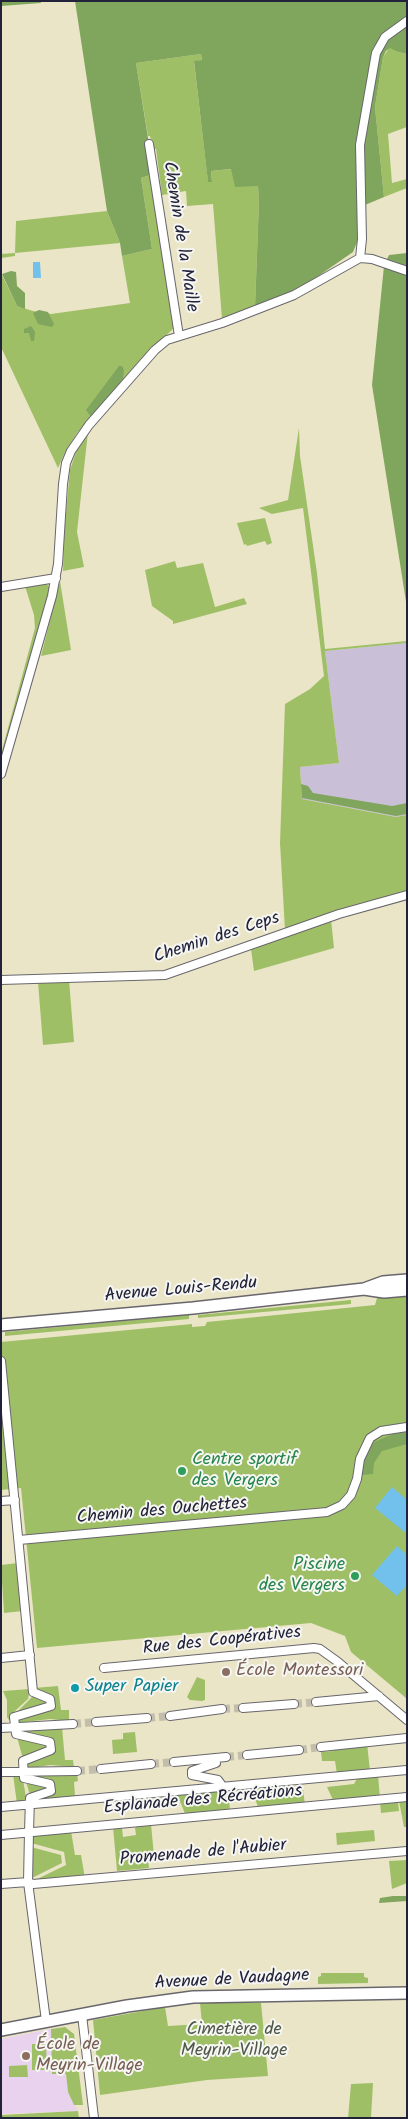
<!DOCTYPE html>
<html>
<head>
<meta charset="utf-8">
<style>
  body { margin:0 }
  #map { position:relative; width:408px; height:2119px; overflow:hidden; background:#ebe5c7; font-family:Kalam,sans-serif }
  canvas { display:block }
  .frame { position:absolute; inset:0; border:2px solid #22223b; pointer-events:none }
</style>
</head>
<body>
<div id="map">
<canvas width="408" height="2119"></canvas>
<div class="frame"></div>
</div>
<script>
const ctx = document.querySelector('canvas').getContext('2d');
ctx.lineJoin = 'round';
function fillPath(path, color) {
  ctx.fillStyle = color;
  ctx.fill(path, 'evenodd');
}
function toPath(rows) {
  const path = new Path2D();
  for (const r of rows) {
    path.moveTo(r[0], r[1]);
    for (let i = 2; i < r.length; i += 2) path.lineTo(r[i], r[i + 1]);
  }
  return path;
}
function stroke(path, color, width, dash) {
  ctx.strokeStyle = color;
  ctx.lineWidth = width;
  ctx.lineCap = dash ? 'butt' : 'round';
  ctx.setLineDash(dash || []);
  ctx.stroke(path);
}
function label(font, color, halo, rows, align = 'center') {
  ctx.font = font + ' Kalam,sans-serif';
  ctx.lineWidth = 4;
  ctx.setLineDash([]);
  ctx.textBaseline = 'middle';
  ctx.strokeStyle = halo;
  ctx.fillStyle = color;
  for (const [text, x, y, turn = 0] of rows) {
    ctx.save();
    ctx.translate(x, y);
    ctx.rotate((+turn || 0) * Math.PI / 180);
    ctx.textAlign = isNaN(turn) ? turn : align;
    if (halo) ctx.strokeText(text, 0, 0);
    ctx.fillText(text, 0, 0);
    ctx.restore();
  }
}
fillPath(toPath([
  [51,2029,52,2074,66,2074,68,2092,78,2111,1,2114,1,2039]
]), '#e9d2ed');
fillPath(toPath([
  [407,643,407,815,396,817,302,799,300,767,339,763,325,651]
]), '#c9bfd7');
fillPath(toPath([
  [390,47,398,52,407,54,407,127,388,134,392,183,407,179,407,188,384,197,375,107,383,57],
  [201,54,202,60,194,62,208,181,212,181,211,171,232,169,258,185,259,201,255,307,222,319,213,204,187,206,186,191,162,195,156,149,153,149,150,136,148,136,136,63],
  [150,175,174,328,140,360,77,433,65,452,58,468,1,347,1,273,17,306,33,311,51,314,130,303,122,256,152,249,141,178],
  [107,211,120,243,15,253,15,256,1,258,1,254,15,253,16,221],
  [299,428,300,456,317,573,325,649,407,641,407,643,325,651,339,763,300,767,302,799,396,817,407,815,407,892,285,930,280,843,285,704,310,689,324,676,303,508,272,514,259,508,288,500],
  [88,432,77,532,84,567,63,571,64,534,70,470,78,446],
  [265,518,272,543,267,545,265,541,247,546,246,544,244,545,237,523],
  [175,561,177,568,203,563,215,607,244,598,247,604,173,624,173,621,152,606,145,570],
  [60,581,71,650,41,656],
  [46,583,51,589,1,766,1,754,35,628,34,615,25,586],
  [331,919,334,948,254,971,251,949],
  [69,980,74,1042,43,1045,38,982],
  [407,1296,406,1698,351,1652,345,1636,311,1623,37,1648,21,1488,1,1490,1,1342,192,1324,192,1327,205,1326,207,1322,375,1305,377,1298],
  [351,1300,351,1304,198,1318,198,1315],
  [189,1315,189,1319,5,1336,5,1332],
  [18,1563,23,1611,4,1613,1,1565],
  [197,1677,205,1680,205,1700,202,1701,190,1700,187,1697],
  [58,1686,61,1710,69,1710,69,1721,50,1719,16,1723,16,1719,53,1707,34,1688],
  [30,1689,28,1699,15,1711,12,1715,13,1721,9,1720,7,1717,7,1700,3,1691],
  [34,1695,48,1701,49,1705,15,1714],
  [62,1727,65,1760,73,1760,74,1767,50,1765,25,1769,24,1763,52,1752,52,1741,17,1733,17,1729],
  [135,1732,137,1752,113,1754,112,1740,123,1739,123,1733],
  [17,1737,48,1744,49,1750,23,1759],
  [367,1743,370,1771,337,1774,335,1761,322,1761,321,1752,334,1751,334,1747],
  [77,1773,78,1781,74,1782,75,1796,62,1797,63,1799,32,1802,32,1800,53,1793,52,1783,26,1777,26,1774],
  [13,1774,22,1774,27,1803,17,1804],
  [378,1775,380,1798,334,1802,327,1787,354,1784,358,1777],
  [26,1781,48,1786,49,1790,30,1796],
  [290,1783,297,1790,303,1789,305,1805,259,1809,250,1787],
  [228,1789,230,1810,186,1816,177,1794],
  [407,1800,407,1827,404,1827,399,1801],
  [398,1801,399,1811,381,1813,380,1802],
  [151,1824,154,1856,148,1858,149,1868,117,1871,113,1827,118,1826,122,1828,123,1837,136,1835,135,1828,139,1825],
  [374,1830,375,1841,337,1845,336,1833],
  [71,1831,75,1855,81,1855,85,1878,33,1881,66,1865,64,1852,31,1843,31,1834],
  [31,1847,61,1855,62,1863,30,1879],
  [407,1860,407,1883,392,1889,389,1861],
  [321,1973,364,1973,364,1977,368,1978,368,1983,318,1984,318,1977,321,1976],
  [200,2003,261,2003,268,2076,207,2080,100,2095,93,2020,165,2007,168,2026,202,2024],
  [65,2027,74,2034,83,2105,74,2105,68,2092,66,2074,52,2074,51,2029],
  [32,2044,46,2044,47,2070,32,2070],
  [27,2065,28,2077,9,2077,9,2066],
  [373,2083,371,2118,348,2118,351,2084],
  [78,2111,79,2118,1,2118,1,2115]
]), '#9fbf67');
fillPath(toPath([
  [1,1,40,1,41,3,1,6],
  [75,1,407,1,407,16,387,30,373,48,356,144,358,240,353,252,301,288,255,307,259,201,258,186,235,187,231,169,211,171,212,182,208,182,194,61,202,60,201,54,136,63,149,144,150,175,141,178,152,249,122,256,120,243,107,211],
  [407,24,407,54,398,52,390,48,386,51,383,57,375,107,384,197,365,205,363,145,379,51,385,40],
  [407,253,407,269,386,261,389,255],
  [384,266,407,274,407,608,372,385],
  [11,271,16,272,17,286,25,293,25,309,17,306,2,274],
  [39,310,48,312,54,324,52,327,38,324,33,313],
  [31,326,35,332,34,341,31,341,29,333,24,333,24,329],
  [119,366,122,366,124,370,123,379,91,417,86,410],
  [301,784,308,786,313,793,392,806,407,803,407,814,396,816,302,798],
  [407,1432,407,1444,382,1451,374,1463,373,1474,361,1475,365,1457,374,1442,393,1434],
  [393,1896,407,1896,407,1901,379,1903,380,1898]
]), '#7fa65c');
fillPath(toPath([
  [33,262,40,262,41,278,33,278],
  [392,1487,407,1500,407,1534,375,1508],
  [397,1546,407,1555,407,1585,397,1596,372,1575]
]), '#71c1ec');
stroke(toPath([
  [294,1704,316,1702],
  [222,1709,243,1708],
  [147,1718,170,1716],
  [73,1724,96,1722],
  [299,1750,321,1747],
  [226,1757,247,1755],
  [151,1764,174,1762],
  [77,1771,101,1769]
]), '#c3beab', 8, [8, 4]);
const street = toPath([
  [149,144,179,336],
  [360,258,372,259,407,271],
  [1,587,56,578],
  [1,774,52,596,58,564,63,484,66,463,71,451,89,425,155,350,167,340,222,323,294,295,360,258,362,239,360,145,376,53,385,37,407,21],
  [1,980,165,975,339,914,407,895],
  [1,1361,33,1692,50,1699,51,1706,14,1717,16,1734,50,1742,51,1750,23,1761,24,1778,50,1784,51,1791,30,1798,29,1832,28,1882,46,2021],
  [1,1501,15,1500],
  [19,1540,327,1512,342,1505,351,1495,357,1479,360,1459,370,1438,381,1431,407,1427],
  [1,1658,30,1655],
  [104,1668,314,1648,320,1649,338,1662,407,1720],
  [316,1702,379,1696],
  [243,1708,294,1704],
  [170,1716,222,1709],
  [96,1722,147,1718],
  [1,1728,73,1724],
  [321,1747,407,1738],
  [247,1755,299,1750],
  [215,1758,216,1763,192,1771,192,1775,218,1780,223,1787],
  [174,1762,226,1757],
  [101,1769,151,1764],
  [1,1772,77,1771],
  [1,1807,407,1770],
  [1,1835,407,1797],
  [1,1884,28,1882,33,1884,407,1851],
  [82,2015,94,2118]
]);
const secondary = toPath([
  [364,1289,383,1282,407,1280],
  [1,1325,193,1308,364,1289,384,1292,407,1290],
  [1,2030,127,2006,193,1997,407,1993]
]);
stroke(street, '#68666c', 10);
stroke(secondary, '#68666c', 14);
stroke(street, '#fff', 8);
stroke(secondary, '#fff', 11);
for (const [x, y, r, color] of [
  [182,1471,5,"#2e9e5b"],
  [355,1576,5,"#2e9e5b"],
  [226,1672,5,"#8d6e63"],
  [75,1688,5,"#0f9aa8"],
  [26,2056,5,"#8d6e63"]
]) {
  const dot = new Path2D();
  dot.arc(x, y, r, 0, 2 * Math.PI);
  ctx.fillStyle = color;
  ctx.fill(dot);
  stroke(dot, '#f6f6f2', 2);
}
label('18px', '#22223b', '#f6f6f2', [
  ["Chemin de la Maille",179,237,81],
  ["Chemin des Ceps",217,939,-18],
  ["Avenue Louis-Rendu",181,1291,-5],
  ["Chemin des Ouchettes",162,1512,-5],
  ["Rue des Coopératives",222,1642,-6],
  ["Esplanade des Récréations",203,1801,-5],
  ["Promenade de l'Aubier",203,1854,-5],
  ["Avenue de Vaudagne",232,1981,-3]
]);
label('18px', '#27864d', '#f6f6f2', [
  ["Centre sportif",192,1461],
  ["des Vergers",192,1482],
  ["Piscine",345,1566,"right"],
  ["des Vergers",345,1587,"right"]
], 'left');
label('18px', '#785e54', '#f6f6f2', [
  ["École Montessori",236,1672],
  ["École de",36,2046],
  ["Meyrin-Village",36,2067]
], 'left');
label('18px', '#0d838f', '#f6f6f2', [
  ["Super Papier",85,1688]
], 'left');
label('18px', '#4e594a', '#f6f6f2', [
  ["Cimetière de",234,2031],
  ["Meyrin-Village",234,2052]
]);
</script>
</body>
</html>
